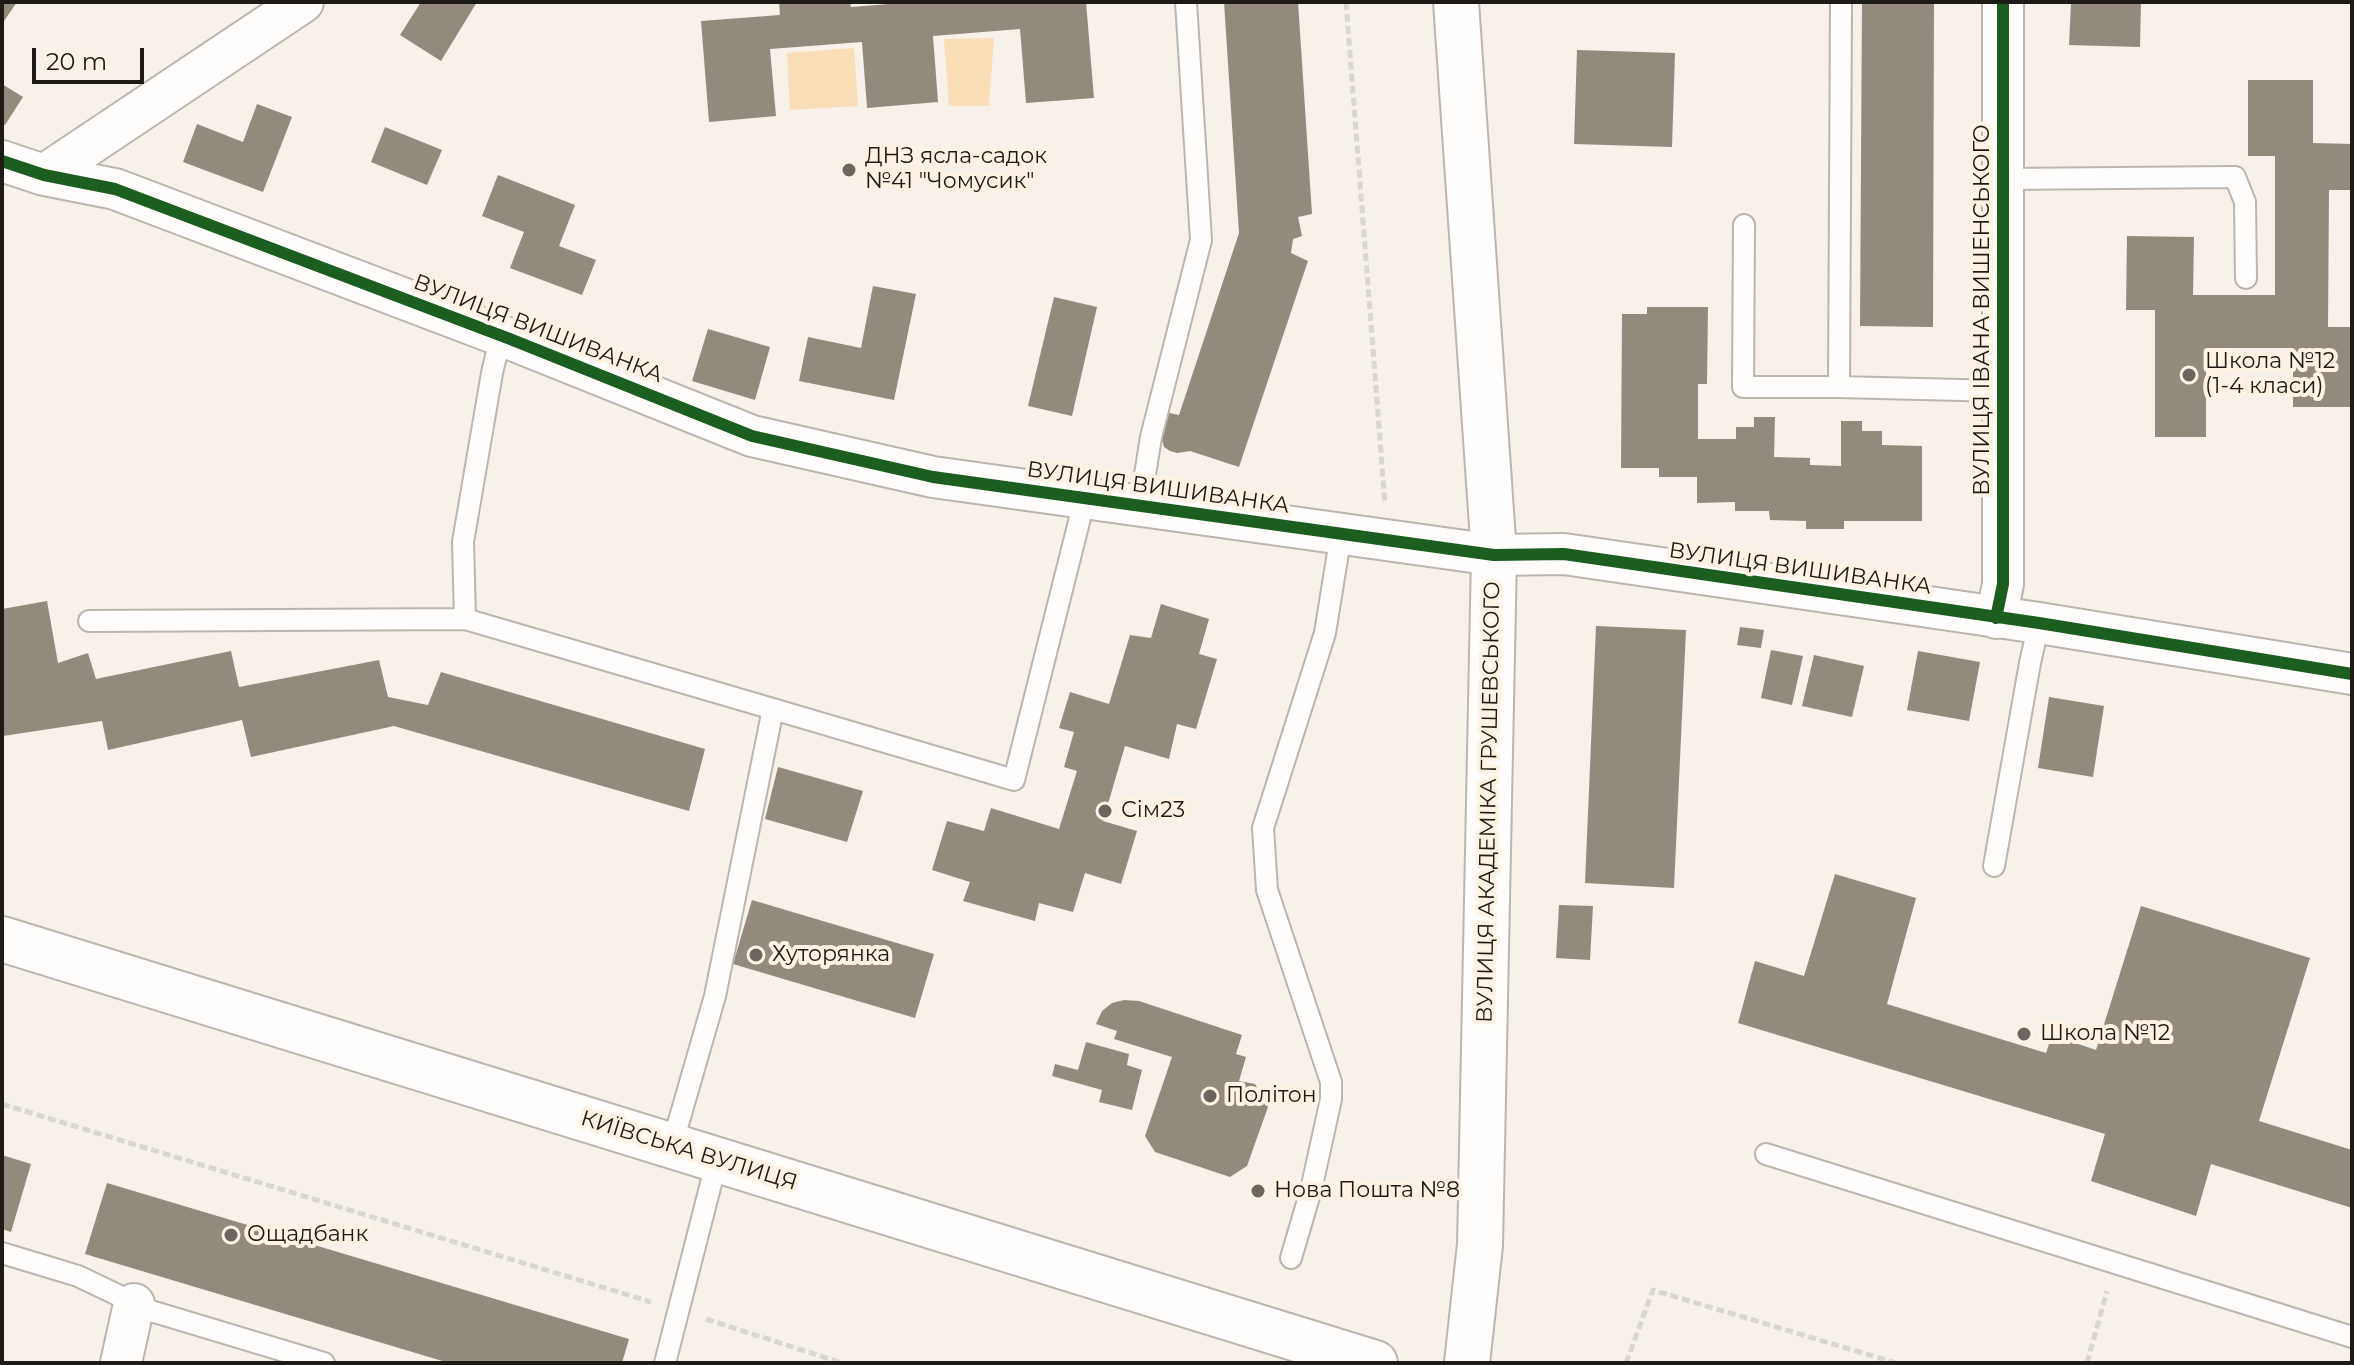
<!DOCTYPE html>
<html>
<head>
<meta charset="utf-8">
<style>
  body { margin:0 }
  #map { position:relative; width:2354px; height:1365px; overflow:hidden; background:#f7f1e9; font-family:Montserrat,sans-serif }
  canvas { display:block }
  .frame { position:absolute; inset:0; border:4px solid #1e1a15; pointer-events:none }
  .scale { position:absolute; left:32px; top:48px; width:112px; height:36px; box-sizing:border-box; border:4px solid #1e1a15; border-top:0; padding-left:10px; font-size:24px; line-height:28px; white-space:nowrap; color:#1e1a15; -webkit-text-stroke:6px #fdf2e3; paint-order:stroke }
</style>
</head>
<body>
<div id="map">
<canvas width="2354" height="1365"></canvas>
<div class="frame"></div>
<div class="scale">20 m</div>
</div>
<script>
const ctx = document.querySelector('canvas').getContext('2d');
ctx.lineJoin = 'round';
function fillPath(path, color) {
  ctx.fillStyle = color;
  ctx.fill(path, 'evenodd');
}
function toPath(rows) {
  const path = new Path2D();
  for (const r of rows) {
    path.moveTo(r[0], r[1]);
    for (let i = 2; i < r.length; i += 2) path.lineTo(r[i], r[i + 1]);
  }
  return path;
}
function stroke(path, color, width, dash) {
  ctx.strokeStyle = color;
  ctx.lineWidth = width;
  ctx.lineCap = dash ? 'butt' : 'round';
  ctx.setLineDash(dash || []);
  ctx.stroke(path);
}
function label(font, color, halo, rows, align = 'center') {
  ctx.font = font + ' Montserrat,sans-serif';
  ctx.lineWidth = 8;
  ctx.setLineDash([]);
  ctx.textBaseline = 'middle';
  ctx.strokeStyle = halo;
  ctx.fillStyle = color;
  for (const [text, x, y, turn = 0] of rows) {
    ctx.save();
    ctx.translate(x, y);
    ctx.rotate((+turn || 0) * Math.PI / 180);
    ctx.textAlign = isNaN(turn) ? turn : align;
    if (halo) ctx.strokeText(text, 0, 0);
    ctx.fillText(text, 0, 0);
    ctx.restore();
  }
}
fillPath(toPath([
  [994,38,989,106,949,106,944,39],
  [854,48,858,106,790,110,787,53]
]), '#fadeb8');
fillPath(toPath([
  [2,2,17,2,2,24],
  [421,2,477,2,441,61,400,35],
  [779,2,850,2,851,7,914,2,1086,2,1094,98,1026,103,1020,29,933,36,938,102,867,108,862,42,770,49,776,116,709,122,701,21,780,15],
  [1224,2,1298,2,1312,214,1298,217,1302,236,1293,239,1291,253,1308,261,1239,467,1190,451,1177,453,1170,451,1164,447,1161,437,1169,413,1179,415,1239,233],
  [1862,2,1934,2,1933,327,1860,326],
  [2071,2,2141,2,2140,47,2069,45],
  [1577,50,1675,53,1672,147,1574,144],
  [2248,80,2313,80,2313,143,2352,144,2352,190,2329,190,2328,327,2352,327,2352,407,2293,407,2293,348,2206,348,2206,437,2155,437,2155,310,2126,310,2127,236,2194,237,2193,295,2275,295,2275,156,2248,156],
  [2,84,23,97,5,125,2,124],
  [257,104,292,117,263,192,183,162,197,124,243,142],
  [385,127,442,150,427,185,371,162],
  [498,175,575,205,559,246,596,260,582,295,510,268,524,232,482,216],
  [873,286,916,294,894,400,799,381,808,337,861,348],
  [1054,297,1097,307,1072,416,1028,406],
  [1647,307,1708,307,1707,384,1698,384,1698,439,1736,439,1736,427,1754,427,1754,417,1775,417,1774,457,1810,458,1810,465,1841,466,1841,421,1862,421,1862,431,1882,431,1882,445,1922,446,1922,521,1844,521,1844,529,1806,529,1806,521,1770,520,1769,511,1735,511,1735,502,1697,503,1697,477,1659,477,1659,468,1621,468,1622,314,1647,314],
  [708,329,770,347,755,400,692,381],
  [47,601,58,663,88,653,96,679,231,651,239,687,379,660,388,697,428,705,441,672,705,749,689,811,394,726,251,757,242,720,108,750,102,721,3,736,2,609],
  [1161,604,1209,619,1199,654,1217,659,1196,729,1177,724,1169,759,1125,746,1103,821,1137,831,1121,884,1085,873,1073,912,1039,903,1035,921,963,901,970,882,932,870,947,821,984,831,991,808,1059,829,1077,771,1064,767,1074,732,1059,728,1070,692,1109,704,1130,635,1151,638],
  [1596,626,1686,630,1674,888,1585,883],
  [1740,627,1764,630,1761,648,1737,645],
  [1771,650,1803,656,1792,705,1761,698],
  [1918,651,1980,662,1969,721,1907,710],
  [1814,655,1864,666,1852,717,1802,706],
  [2049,697,2104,706,2093,777,2038,768],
  [778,767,863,791,847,842,765,819],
  [1835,874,1916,898,1887,1004,2046,1053,2052,1035,2096,1050,2141,906,2310,958,2259,1121,2352,1150,2352,1208,2211,1164,2196,1216,2091,1181,2105,1134,1738,1023,1755,961,1804,976],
  [752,900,934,954,915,1018,733,964],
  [1559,905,1593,906,1590,960,1556,958],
  [1124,1000,1139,1001,1242,1035,1236,1054,1246,1057,1239,1081,1255,1084,1268,1107,1247,1166,1230,1177,1155,1152,1145,1136,1172,1057,1114,1039,1117,1031,1096,1024,1102,1011,1112,1003],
  [1086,1042,1129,1054,1127,1065,1142,1070,1132,1110,1099,1102,1102,1090,1052,1076,1055,1064,1078,1070],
  [2,1155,31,1164,11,1232,2,1229],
  [107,1183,629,1339,622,1363,449,1363,85,1254]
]), '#928a7c');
const lane = toPath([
  [1841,2,1839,387,2001,391],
  [2002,179,2235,177,2245,202,2246,278],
  [1744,225,1743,387,1839,387],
  [1140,506,1151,437,1201,240,1186,2],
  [465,619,463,542,492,373,501,335],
  [89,621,465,619,773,709,715,996,672,1145],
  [773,709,1014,780,1085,498],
  [1994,866,2030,663,2039,623],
  [1766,1154,2352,1337],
  [2,1253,78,1276,151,1311,324,1363],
  [1291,1258,1311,1190,1331,1099,1331,1082,1267,890,1263,828,1325,633,1341,534],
  [665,1363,717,1160]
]);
const street = toPath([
  [2,161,44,175,115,189,510,339,752,436,933,477,1494,555,1564,554,2039,623,2352,674],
  [44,175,303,2],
  [1996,618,2003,584,2003,2],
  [121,1363,134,1304]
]);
const primary = toPath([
  [1456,2,1494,555,1480,1245,1467,1363],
  [2,939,1375,1363]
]);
stroke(lane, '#bab6af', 24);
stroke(street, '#bab6af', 44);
stroke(primary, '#bab6af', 48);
stroke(toPath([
  [1346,2,1385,504],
  [2,1104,651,1302],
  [706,1319,842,1363],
  [1626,1363,1653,1290,1896,1363],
  [2087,1363,2107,1291]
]), '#d8d7d4', 5, [8, 4]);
stroke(lane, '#fefdfc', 20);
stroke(street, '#fefdfc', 40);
stroke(primary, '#fefdfc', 44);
stroke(toPath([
  [2,161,44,175,115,189,510,339,752,436,933,477,1494,555,1564,554,2039,623,2352,674],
  [1996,618,2003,584,2003,2]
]), '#1b5e20', 12);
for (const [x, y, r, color] of [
  [849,170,8,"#6a655f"],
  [2189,375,8,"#6a655f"],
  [1105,811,8,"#6a655f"],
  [756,955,8,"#6a655f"],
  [2024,1034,8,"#6a655f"],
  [1210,1096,8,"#6a655f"],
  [1258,1191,8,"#6a655f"],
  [231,1235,8,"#6a655f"]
]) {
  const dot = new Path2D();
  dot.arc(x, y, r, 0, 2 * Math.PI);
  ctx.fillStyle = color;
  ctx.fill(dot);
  stroke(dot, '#fdf2e3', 3);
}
label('22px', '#1e1a15', '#fdf2e3', [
  ["ДНЗ ясла-садок",865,157],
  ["№41 \"Чомусик\"",865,182],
  ["Школа №12",2205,362],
  ["(1-4 класи)",2205,387],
  ["Сім23",1121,811],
  ["Хуторянка",772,955],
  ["Школа №12",2040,1034],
  ["Політон",1226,1096],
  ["Нова Пошта №8",1274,1191],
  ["Ощадбанк",247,1235]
], 'left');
label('22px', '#1e1a15', '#fdf2e3', [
  ["ВУЛИЦЯ ІВАНА ВИШЕНСЬКОГО",1983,310,-90],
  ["ВУЛИЦЯ ВИШИВАНКА",538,329,21],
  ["ВУЛИЦЯ ВИШИВАНКА",1158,488,8],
  ["ВУЛИЦЯ ВИШИВАНКА",1800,569,8],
  ["ВУЛИЦЯ АКАДЕМІКА ГРУШЕВСЬКОГО",1489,802,-89],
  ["КИЇВСЬКА ВУЛИЦЯ",689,1151,17]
]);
</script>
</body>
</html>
